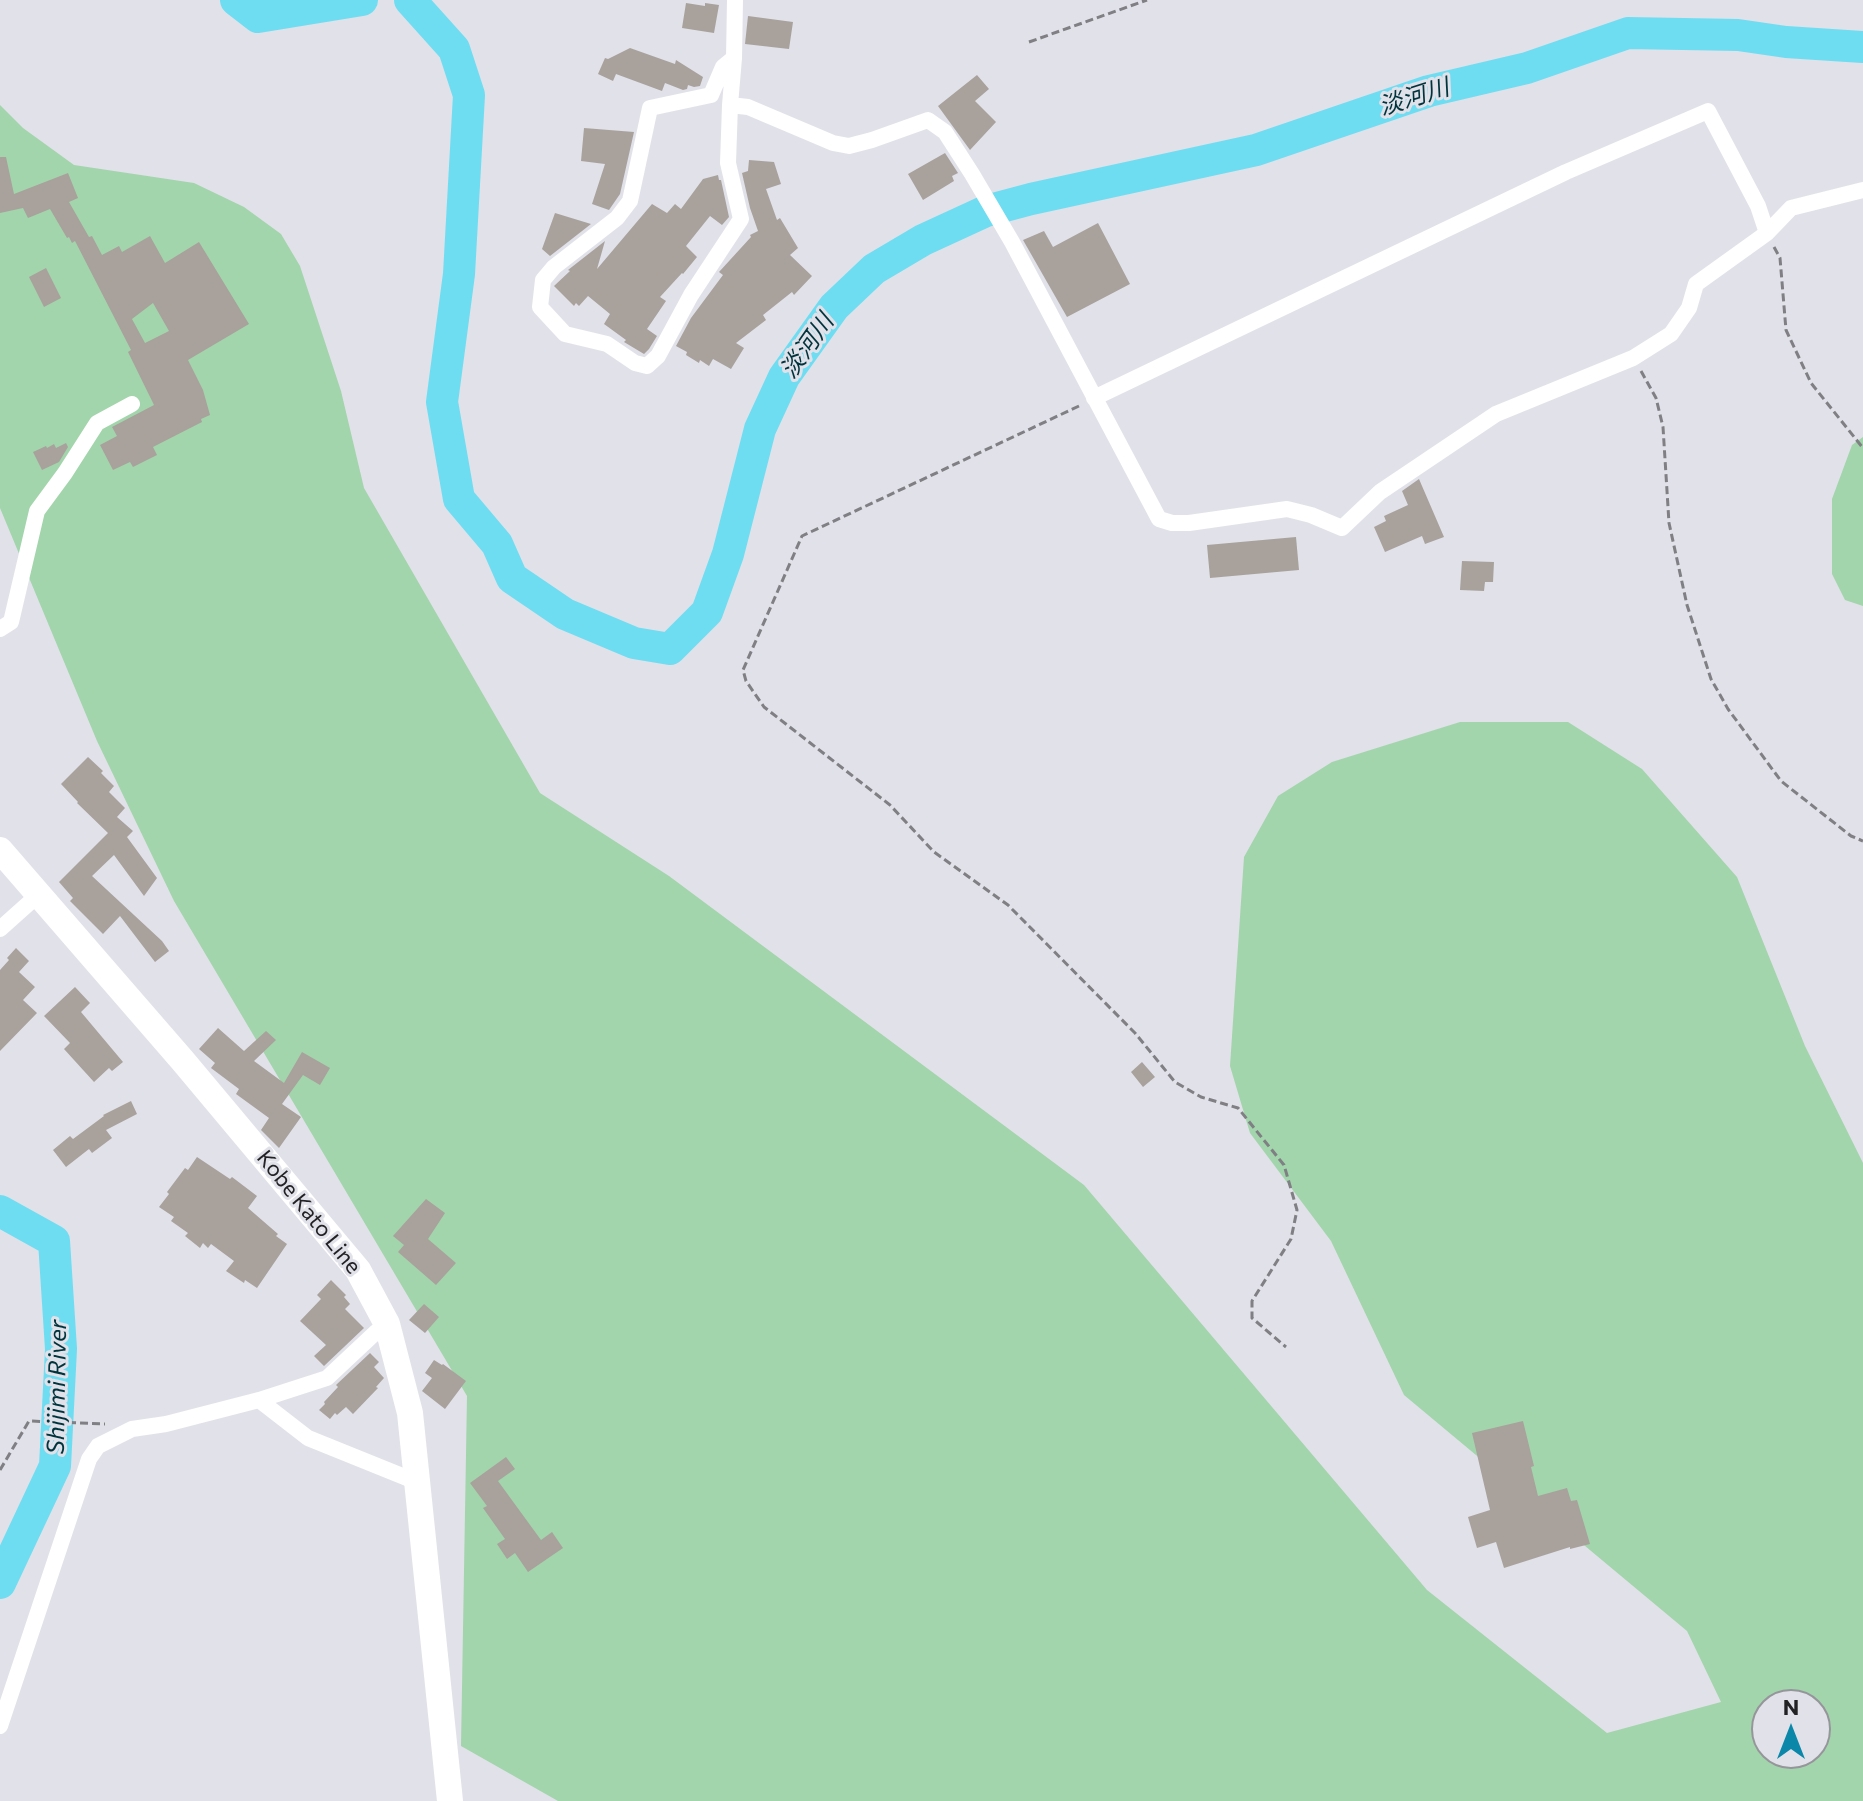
<!DOCTYPE html>
<html>
<head>
<meta charset="utf-8">
<style>
  body { margin:0 }
  #map { position:relative; width:1863px; height:1801px; overflow:hidden; background:#e1e1e9; font-family:Commissioner,sans-serif }
  canvas { display:block }
  .north { position:absolute; left:1751px; top:1689px; width:80px; height:80px; box-sizing:border-box; background:#e1e1e9; border:2px solid #95959b; border-radius:50%; rotate:0deg; font-size:22px; font-weight:700; line-height:32px; text-align:center; color:#222225 }
  .north::after { content:''; display:block; margin:auto; width:28px; height:36px; background:#0b87aa; clip-path:polygon(50% 0,100% 100%,50% 72%,0 100%) }
</style>
</head>
<body>
<div id="map">
<canvas width="1863" height="1801"></canvas>
<div class="north">N</div>
</div>
<script>
const ctx = document.querySelector('canvas').getContext('2d');
ctx.lineJoin = 'round';
function fillPath(path, color) {
  ctx.fillStyle = color;
  ctx.fill(path, 'evenodd');
}
function toPath(rows) {
  const path = new Path2D();
  for (const r of rows) {
    path.moveTo(r[0], r[1]);
    for (let i = 2; i < r.length; i += 2) path.lineTo(r[i], r[i + 1]);
  }
  return path;
}
function stroke(path, color, width, dash) {
  ctx.strokeStyle = color;
  ctx.lineWidth = width;
  ctx.lineCap = dash ? 'butt' : 'round';
  ctx.setLineDash(dash || []);
  ctx.stroke(path);
}
function label(font, color, halo, rows, align = 'center') {
  ctx.font = font + ' Commissioner,"Noto Sans JP",sans-serif';
  ctx.lineWidth = 6;
  ctx.setLineDash([]);
  ctx.textBaseline = 'middle';
  ctx.strokeStyle = halo;
  ctx.fillStyle = color;
  for (const [text, x, y, turn = 0] of rows) {
    ctx.save();
    ctx.translate(x, y);
    ctx.rotate((+turn || 0) * Math.PI / 180);
    ctx.textAlign = isNaN(turn) ? turn : align;
    if (halo) ctx.strokeText(text, 0, 0);
    ctx.fillText(text, 0, 0);
    ctx.restore();
  }
}
fillPath(toPath([
  [0,105,23,128,74,165,194,183,244,207,281,234,300,266,341,391,364,488,540,793,669,876,1084,1185,1427,1590,1607,1733,1721,1702,1687,1631,1404,1395,1331,1241,1250,1133,1230,1066,1244,857,1278,796,1332,762,1460,722,1568,722,1642,769,1737,877,1805,1046,1863,1163,1863,1801,558,1801,461,1746,467,1396,174,901,97,741,0,508],
  [1767,1705,1815,1705,1815,1753,1767,1753],
  [1863,437,1863,606,1845,600,1832,574,1832,499,1852,445]
]), '#a2d5ab');
stroke(toPath([
  [236,0,258,17,362,0],
  [410,0,454,49,469,95,459,274,442,402,459,499,497,544,512,578,565,614,634,643,670,649,707,612,728,554,760,429,784,377,834,307,874,269,923,240,986,211,1031,199,1256,150,1429,91,1527,68,1628,33,1738,35,1786,42,1863,47],
  [0,1211,54,1241,61,1349,55,1466,0,1583]
]), '#6eddf1', 32);
fillPath(toPath([
  [686,3,705,6,705,3,719,5,714,33,682,28],
  [748,16,793,22,789,49,745,44],
  [630,48,675,64,676,60,703,77,700,86,694,87,688,85,687,89,683,90,665,83,662,91,616,74,613,81,598,74,605,58,608,59],
  [977,75,989,89,975,101,996,122,970,150,938,106],
  [584,128,634,132,620,194,609,210,592,204,605,164,581,161],
  [945,153,958,173,952,176,954,181,923,200,908,174],
  [0,157,6,157,14,194,68,173,78,198,69,202,89,237,92,236,102,255,119,246,122,252,150,236,165,263,199,242,249,324,188,360,203,390,210,415,201,419,202,422,153,447,157,455,133,467,130,462,113,470,100,445,117,436,112,427,154,405,128,352,131,350,75,241,72,243,69,237,67,238,50,209,28,218,23,208,0,213],
  [153,303,169,331,145,343,132,319],
  [749,160,774,162,781,184,766,189,777,220,780,218,798,248,790,255,812,276,794,295,792,292,763,315,766,320,736,343,744,348,731,369,713,359,709,366,700,360,699,363,686,355,687,352,676,346,691,318,723,275,719,272,751,237,750,235,758,231,750,208,742,173,748,171],
  [718,175,719,180,721,180,729,217,722,225,710,216,686,246,697,257,683,274,682,273,660,297,666,301,647,329,657,336,649,349,644,354,624,342,626,340,604,324,610,314,588,296,579,306,576,303,574,306,554,286,570,271,568,270,605,241,597,269,652,204,667,213,675,204,681,209,703,179],
  [555,213,591,224,550,256,542,249],
  [1098,223,1130,284,1067,317,1023,240,1044,231,1053,247],
  [46,268,61,298,44,307,29,277],
  [66,443,68,447,59,462,42,470,33,452,46,446,47,448,54,444,56,448],
  [1419,479,1444,537,1425,544,1422,536,1385,552,1374,527,1386,521,1384,516,1408,505,1402,491],
  [1296,537,1299,570,1210,578,1207,545],
  [1462,561,1494,562,1493,582,1485,582,1484,591,1460,590],
  [88,757,103,771,101,773,114,786,109,792,125,808,117,817,133,831,127,837,157,878,144,896,114,855,92,876,162,941,169,951,155,962,120,916,103,934,70,901,73,898,59,882,108,833,77,803,78,802,61,784],
  [16,948,29,961,19,972,35,987,23,1000,37,1013,0,1051,0,970,9,960,7,958],
  [75,987,90,1003,81,1012,123,1062,112,1071,109,1068,94,1082,64,1049,70,1043,44,1016],
  [218,1028,244,1051,266,1031,276,1040,254,1061,284,1083,302,1052,330,1068,320,1085,303,1075,282,1104,301,1117,279,1148,261,1130,269,1118,236,1094,239,1089,211,1068,215,1063,199,1049],
  [1142,1062,1155,1077,1143,1087,1131,1072],
  [131,1101,137,1114,106,1130,112,1138,92,1153,89,1149,66,1167,53,1150,70,1136,73,1139,104,1116,103,1115],
  [197,1157,230,1179,232,1177,257,1196,248,1208,278,1234,276,1236,287,1244,257,1288,245,1280,244,1283,226,1271,234,1261,211,1244,208,1248,203,1243,200,1248,185,1236,188,1233,171,1221,174,1217,159,1207,169,1194,167,1192,185,1168,188,1170],
  [426,1199,445,1213,428,1239,456,1263,436,1285,398,1252,404,1245,393,1236],
  [331,1280,346,1295,344,1297,350,1304,345,1309,364,1328,324,1366,314,1356,326,1345,300,1321,321,1299,317,1295],
  [424,1304,439,1317,425,1333,409,1320],
  [370,1353,379,1362,374,1367,384,1378,376,1387,378,1388,353,1414,346,1407,337,1415,335,1413,330,1419,319,1410,325,1404,324,1402,338,1387,336,1385],
  [434,1360,442,1365,443,1364,466,1381,445,1409,422,1391,432,1378,425,1373],
  [1523,1421,1534,1466,1531,1467,1538,1496,1567,1488,1571,1501,1577,1500,1590,1544,1570,1549,1570,1547,1504,1568,1496,1542,1477,1548,1468,1517,1490,1510,1472,1433],
  [506,1457,515,1469,498,1481,541,1540,552,1532,563,1548,528,1572,515,1553,507,1559,497,1544,505,1539,483,1508,487,1506,470,1483]
]), '#a9a19c');
stroke(toPath([
  [1029,42,1147,0],
  [1774,247,1780,258,1786,330,1811,383,1863,448],
  [1641,371,1656,398,1663,427,1669,523,1687,605,1711,679,1728,709,1781,781,1851,836,1863,841],
  [1079,406,802,536,743,670,746,681,764,707,890,805,934,852,1008,905,1135,1033,1175,1082,1201,1097,1238,1108,1284,1165,1297,1210,1291,1239,1252,1301,1252,1318,1286,1347],
  [0,1470,29,1421,105,1424]
]), '#7f7f84', 3, [8, 4]);
stroke(toPath([
  [735,0,734,58,730,105,748,107,833,143,849,146,872,140,928,120,945,132,972,174,1012,242,1159,519,1172,523,1189,523,1287,509,1311,515,1342,528,1380,492,1496,414,1633,358,1671,334,1689,308,1696,284,1767,233,1791,208,1863,190],
  [730,105,728,163,741,219,691,295,658,356,647,366,635,363,607,344,565,334,540,307,543,280,554,267,617,218,630,201,650,108,711,95,723,67,734,58],
  [1094,398,1566,172,1708,111,1758,206,1767,233],
  [0,629,11,622,37,511,65,473,97,423,132,404],
  [0,929,38,895],
  [259,1400,308,1438,417,1482],
  [0,1726,89,1459,98,1446,132,1429,166,1424,259,1400,327,1378,375,1333,387,1324]
]), '#fff', 16);
stroke(toPath([
  [0,850,183,1061,358,1270,387,1324,410,1413,450,1801]
]), '#fff', 26);
label('22px', '#222225', '#e1e1e9', [
  ["Kobe Kato Line",309,1212,51]
]);
label('italic 24px', '#00343d', '#e1e1e9', [
  ["淡河川",1414,97,-17],
  ["淡河川",807,346,-55],
  ["Shijimi River",57,1387,-89]
]);
</script>
</body>
</html>
